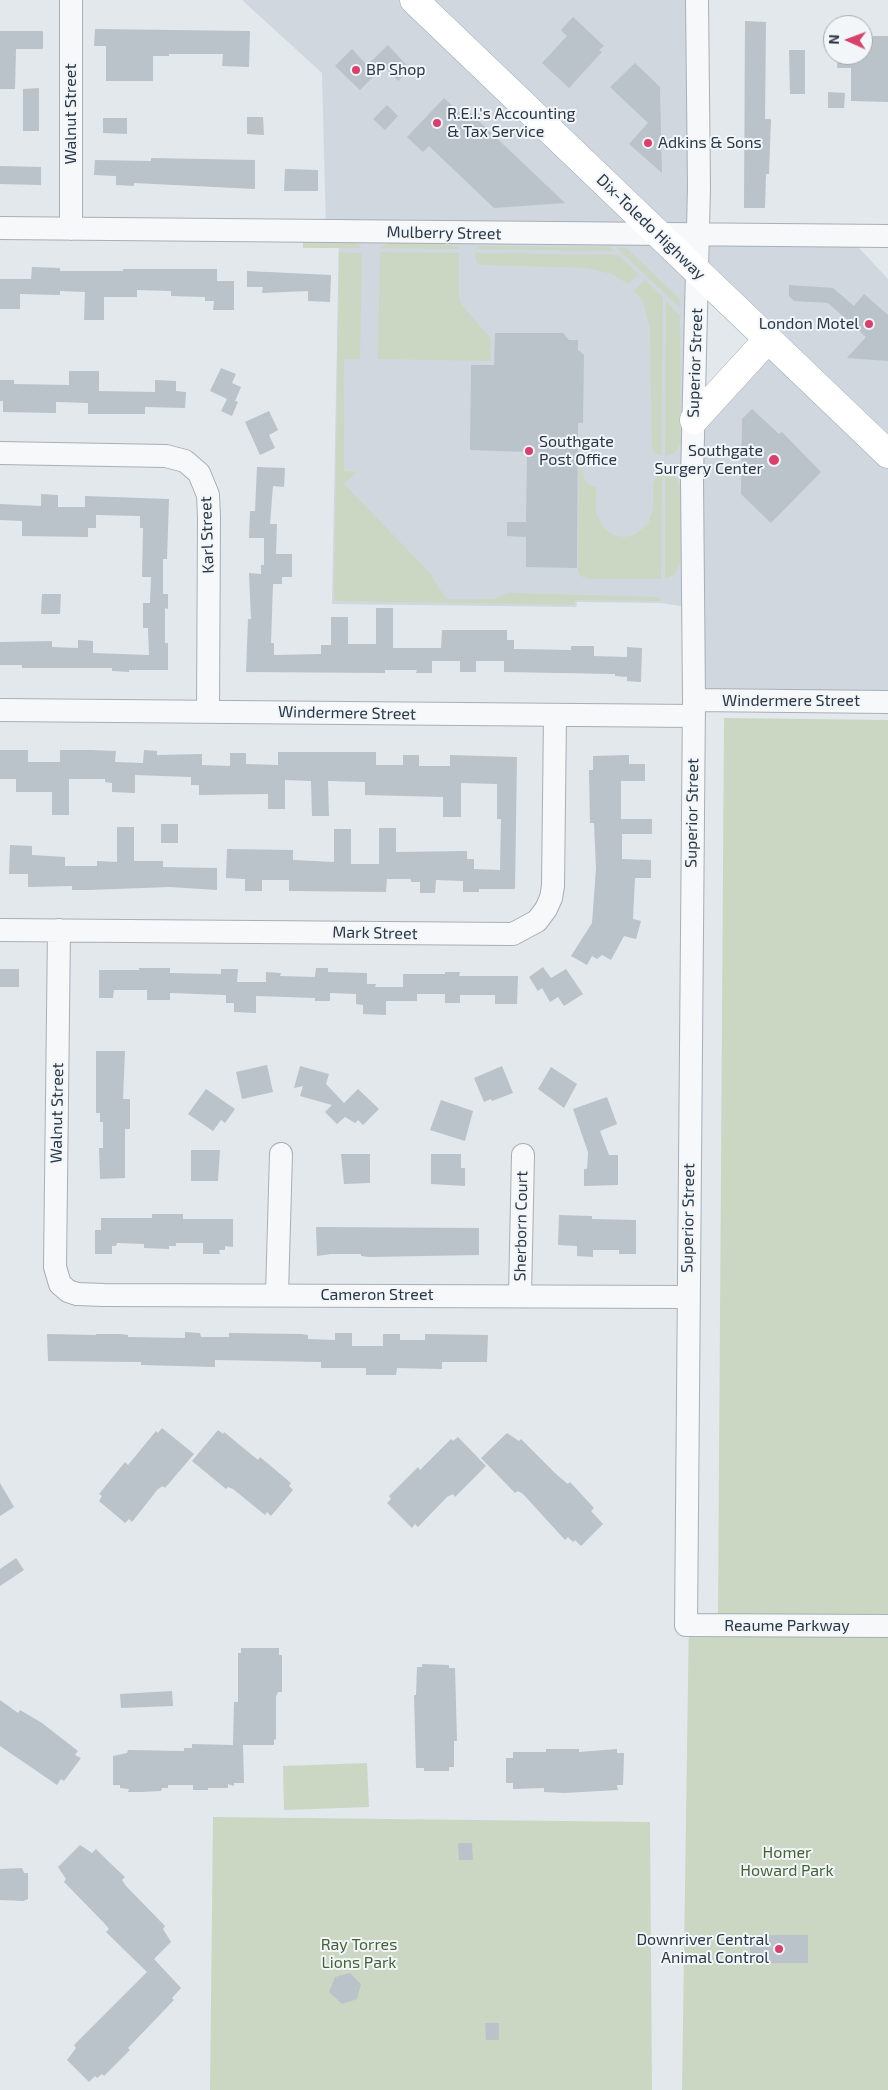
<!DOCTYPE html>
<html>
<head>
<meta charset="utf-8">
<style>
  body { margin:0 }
  #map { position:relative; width:888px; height:2090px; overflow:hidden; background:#e3e8ec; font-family:"Exo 2",sans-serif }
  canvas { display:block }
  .north { position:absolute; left:823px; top:15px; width:50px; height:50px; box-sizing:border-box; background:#f3f6f9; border:1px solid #a2aab1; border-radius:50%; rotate:272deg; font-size:14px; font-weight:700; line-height:20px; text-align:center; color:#293746 }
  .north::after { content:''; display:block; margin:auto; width:18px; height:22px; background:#d9406b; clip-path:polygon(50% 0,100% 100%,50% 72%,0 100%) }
</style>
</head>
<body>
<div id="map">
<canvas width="888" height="2090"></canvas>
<div class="north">N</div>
</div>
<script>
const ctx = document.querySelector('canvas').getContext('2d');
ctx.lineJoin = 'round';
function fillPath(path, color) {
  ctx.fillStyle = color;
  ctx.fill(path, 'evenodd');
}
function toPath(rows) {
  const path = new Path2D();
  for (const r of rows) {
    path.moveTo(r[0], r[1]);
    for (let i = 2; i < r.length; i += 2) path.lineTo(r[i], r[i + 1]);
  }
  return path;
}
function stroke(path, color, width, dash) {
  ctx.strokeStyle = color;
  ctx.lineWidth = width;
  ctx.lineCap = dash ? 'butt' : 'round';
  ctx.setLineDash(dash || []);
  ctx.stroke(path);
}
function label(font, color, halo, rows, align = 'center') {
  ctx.font = font + ' "Exo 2",sans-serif';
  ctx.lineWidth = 4;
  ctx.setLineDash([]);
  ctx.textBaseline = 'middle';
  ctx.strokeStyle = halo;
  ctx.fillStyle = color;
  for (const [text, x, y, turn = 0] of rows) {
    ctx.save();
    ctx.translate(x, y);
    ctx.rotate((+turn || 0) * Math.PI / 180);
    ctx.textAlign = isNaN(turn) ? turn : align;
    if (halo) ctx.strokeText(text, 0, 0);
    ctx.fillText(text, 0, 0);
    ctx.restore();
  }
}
fillPath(toPath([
  [242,0,697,0,698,235,848,236,888,279,888,702,694,700,693,608,661,603,577,602,576,607,332,604,339,232,326,231,322,73],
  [698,272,768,339,694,419]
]), '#d1d7de');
fillPath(toPath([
  [303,242,347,242,358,244,362,248,303,248],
  [388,243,432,243,456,246,460,249,380,248],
  [480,246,610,247,614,251,475,249],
  [616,247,626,248,679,298,681,309],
  [339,252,361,253,362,256,360,359,344,359,344,471,357,472,344,484,430,573,446,599,494,599,508,593,660,597,661,601,575,600,574,605,334,601],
  [380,252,459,253,459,298,462,305,491,339,491,361,378,359],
  [475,253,618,255,639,274,628,284,612,274,587,268,481,265,477,264],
  [645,280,663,297,661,456,655,454,652,447,650,329,643,301,634,291],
  [666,301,680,315,681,443,674,454,665,456],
  [579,436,582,437,583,477,589,485,596,487,596,513,604,528,613,535,624,537,634,535,648,524,653,509,653,483,657,476,662,475,661,579,588,579,581,576,578,572],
  [665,474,675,477,681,487,680,564,674,575,665,579],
  [724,718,888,720,888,2090,682,2090,689,1614,718,1613],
  [367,1763,369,1807,284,1810,283,1766],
  [213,1817,650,1822,652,2090,210,2090]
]), '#cbd7c3');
fillPath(toPath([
  [573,17,604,46,599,50,602,52,569,88,542,63,567,36,561,30],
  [745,21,766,22,765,119,771,119,769,174,766,174,765,208,744,208],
  [95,29,250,31,249,67,222,66,223,54,169,54,169,56,153,56,153,81,106,81,106,46,94,46],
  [0,31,43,31,43,49,16,49,15,89,0,89],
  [863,36,888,36,888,102,851,101,851,68,837,68,838,55,863,55],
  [388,45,410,69,398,81,384,66,360,90,335,66,352,49,367,65],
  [789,50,805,50,805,94,790,94],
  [635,63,660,87,662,173,629,144,648,123,610,87],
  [39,88,39,131,23,131,23,89],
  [828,92,845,93,844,108,828,108],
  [444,98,460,113,465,108,565,203,494,208,429,146,423,152,407,137],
  [387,105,398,116,385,130,373,119],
  [247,117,263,117,264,135,247,134],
  [103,118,127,118,127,134,103,133],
  [151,158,255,160,255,189,134,183,134,186,116,185,116,176,94,175,95,160,151,161],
  [0,166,41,167,41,185,0,184],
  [285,169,318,170,318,191,284,191],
  [32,267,60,268,60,271,123,271,123,269,217,269,217,281,234,281,234,310,213,310,214,301,205,301,205,297,171,296,171,291,137,290,137,297,104,297,104,320,84,320,85,292,60,291,60,295,20,294,20,309,0,309,0,279,31,279],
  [247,271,331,275,330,302,308,301,308,291,262,293,263,287,247,287],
  [789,285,833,288,854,306,864,294,888,315,888,361,847,358,866,337,828,303,794,301,789,296],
  [495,333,563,333,569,340,578,340,578,350,584,355,583,423,578,423,577,568,526,567,526,537,507,536,507,522,526,522,527,452,470,450,471,365,494,365],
  [221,368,236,374,232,383,241,387,235,401,238,402,232,416,221,411,227,399,210,391],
  [69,371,99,371,99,391,155,392,155,380,176,381,176,391,186,392,185,408,145,407,145,414,88,414,88,403,56,402,56,413,3,412,3,401,0,401,0,380,14,380,14,384,69,385],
  [752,409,779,434,782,432,821,472,771,523,741,494,742,419],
  [269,411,278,430,269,435,275,448,260,455,245,422],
  [257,467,285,468,284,487,273,486,270,524,277,524,276,554,292,554,292,577,282,577,282,584,273,584,271,643,274,643,274,655,321,654,321,645,331,645,331,617,348,617,348,644,376,644,376,608,393,608,393,648,441,648,442,630,507,630,507,640,514,640,514,649,571,650,571,646,594,646,594,656,627,657,627,647,642,648,641,682,627,681,627,677,615,676,615,674,504,672,504,661,476,661,476,672,460,672,460,661,432,661,432,673,416,673,417,670,385,670,385,673,246,672,248,619,251,619,249,573,261,574,261,565,264,565,264,538,249,538,250,511,255,511],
  [41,494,58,495,58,507,85,507,85,496,169,499,167,559,163,559,163,594,168,594,168,609,165,608,165,643,168,643,168,670,129,670,129,672,112,671,112,668,22,668,22,665,0,665,0,642,52,641,52,647,78,648,78,640,93,641,93,653,149,655,148,628,143,628,143,603,150,603,151,577,142,577,143,528,140,528,140,516,96,515,96,528,88,528,88,537,22,536,22,521,0,520,0,504,41,506],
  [42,594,61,594,60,614,41,614],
  [0,750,28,750,28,762,60,762,60,750,91,750,116,751,115,762,143,763,144,750,157,751,157,755,202,754,202,765,230,766,230,753,246,753,246,764,278,765,278,752,376,752,376,765,403,765,403,755,419,755,419,766,450,766,450,755,517,757,515,889,479,889,479,892,463,892,463,881,436,880,435,893,420,893,420,882,411,882,411,879,387,879,386,892,289,891,289,880,262,880,262,891,245,891,245,879,226,878,227,849,293,850,293,860,334,862,334,829,351,829,351,864,379,864,379,828,396,828,396,852,467,851,467,859,474,859,474,869,500,870,501,819,497,819,497,784,461,783,461,817,443,817,443,797,365,795,365,782,328,781,329,816,312,816,311,781,285,780,285,809,268,809,268,794,199,795,199,785,191,785,191,777,135,775,135,793,112,792,112,783,105,782,105,779,69,779,69,815,52,815,52,792,16,792,16,779,0,779],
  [629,755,629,764,645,764,645,781,621,781,621,819,652,819,652,834,622,834,622,859,651,860,651,878,635,878,633,919,641,921,636,939,624,936,611,960,602,955,597,959,592,956,587,965,571,956,592,923,596,869,594,823,590,823,589,770,593,770,593,756],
  [161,824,178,824,178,843,161,843],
  [117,827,134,827,134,861,163,861,163,867,217,868,217,890,170,887,88,890,72,890,72,886,28,887,28,874,9,874,10,845,32,846,32,855,65,857,65,866,97,866,97,861,117,862],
  [543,967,551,978,566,969,583,994,564,1006,558,997,550,1002,542,988,538,991,529,977],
  [139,968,170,968,170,973,221,974,221,969,238,969,237,982,266,982,266,972,281,973,280,976,315,977,316,968,328,968,328,972,367,973,367,984,376,984,375,987,403,987,403,974,445,974,445,972,460,972,459,976,518,976,517,1004,495,1004,495,995,460,995,460,1003,445,1003,445,994,417,994,417,1001,386,1001,386,1015,363,1014,363,1005,356,1004,356,994,330,993,330,1001,315,1001,315,998,256,996,256,1013,234,1012,234,1003,226,1003,226,995,170,993,170,1000,147,1000,147,990,114,990,113,998,99,998,99,970,139,970],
  [0,969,19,969,19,987,0,987],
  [96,1051,125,1051,123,1099,130,1099,130,1129,125,1129,125,1178,100,1179,99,1148,103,1148,103,1122,100,1122,100,1113,96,1113],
  [267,1065,273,1092,242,1099,236,1072],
  [300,1066,329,1074,326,1084,344,1103,358,1089,379,1109,363,1125,358,1120,355,1123,345,1117,337,1124,325,1112,332,1105,300,1096,303,1086,294,1088],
  [502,1066,513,1093,492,1101,491,1099,484,1102,474,1078],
  [551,1067,577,1084,564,1108,538,1089],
  [206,1089,235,1109,225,1123,221,1120,213,1131,188,1114],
  [607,1097,617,1124,600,1131,609,1155,618,1155,618,1185,584,1186,584,1169,587,1169,588,1152,573,1109],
  [441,1100,473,1111,465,1141,430,1130],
  [191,1150,220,1150,218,1181,191,1181],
  [341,1154,370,1154,370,1183,344,1184],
  [431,1154,461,1154,461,1168,465,1168,465,1186,431,1184],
  [152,1214,183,1214,183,1219,233,1219,233,1247,225,1246,225,1250,219,1250,220,1254,203,1254,203,1243,176,1243,176,1246,169,1246,169,1249,144,1248,144,1244,117,1243,116,1246,112,1246,112,1254,95,1254,95,1230,101,1230,101,1218,152,1218],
  [559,1215,592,1216,592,1219,636,1220,636,1254,619,1254,619,1250,593,1250,593,1257,577,1256,577,1246,558,1245],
  [316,1227,479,1228,479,1255,369,1257,361,1256,361,1254,331,1254,317,1256],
  [185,1332,200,1333,201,1337,229,1337,229,1333,301,1334,308,1335,308,1339,335,1340,335,1333,352,1333,352,1346,383,1346,383,1334,400,1334,400,1340,425,1340,425,1334,488,1335,487,1362,442,1362,442,1369,397,1368,396,1375,366,1375,366,1368,321,1368,321,1362,215,1360,215,1367,141,1365,141,1362,48,1361,47,1334,96,1335,96,1334,120,1334,128,1335,128,1337,185,1338],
  [162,1428,194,1454,165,1488,163,1486,158,1489,132,1522,129,1519,125,1523,99,1501,102,1496,99,1494,125,1462,128,1465,156,1431,158,1433],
  [218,1430,223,1434,224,1432,258,1460,260,1457,291,1483,289,1486,293,1490,271,1516,267,1512,265,1515,233,1489,228,1487,226,1489,192,1461],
  [507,1433,519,1441,521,1439,557,1475,568,1484,570,1482,594,1508,591,1511,603,1524,581,1546,575,1540,573,1542,568,1537,565,1540,523,1494,518,1491,515,1493,481,1458],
  [458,1437,486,1466,455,1497,453,1494,447,1497,418,1527,415,1524,412,1528,387,1503,391,1499,389,1496,418,1467,420,1470,451,1439,453,1441],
  [0,1483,14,1507,0,1516],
  [16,1558,24,1570,0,1586,0,1569],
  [241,1648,279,1648,279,1655,282,1655,282,1692,278,1692,276,1697,276,1740,274,1739,274,1745,239,1745,243,1745,244,1783,234,1783,234,1786,228,1784,228,1788,208,1788,208,1790,193,1790,193,1785,168,1785,168,1788,162,1788,161,1791,141,1792,128,1792,129,1789,120,1788,120,1785,113,1785,113,1756,127,1753,128,1750,184,1751,184,1748,192,1748,192,1744,233,1745,234,1702,238,1702,238,1653,241,1653],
  [422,1664,449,1665,449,1668,455,1668,457,1741,454,1741,454,1767,449,1767,449,1771,424,1771,424,1768,416,1768,414,1695,416,1695,417,1667,422,1667],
  [172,1691,173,1706,121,1708,120,1694],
  [0,1700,18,1713,20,1710,42,1723,78,1751,75,1755,81,1758,64,1781,61,1779,57,1785,0,1746],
  [546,1749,579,1749,579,1752,617,1749,617,1753,624,1753,623,1785,617,1785,618,1790,564,1793,544,1792,544,1788,513,1789,513,1783,506,1783,506,1758,513,1758,513,1752,546,1752],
  [458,1843,472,1843,473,1860,459,1860],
  [80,1845,92,1853,96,1849,110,1863,125,1877,122,1880,126,1886,165,1926,163,1929,171,1942,154,1959,181,1988,172,1998,174,2000,128,2048,130,2050,104,2076,102,2074,97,2078,95,2076,89,2082,67,2060,76,2048,74,2045,147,1972,106,1932,109,1929,105,1924,64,1882,66,1879,58,1867],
  [22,1868,24,1873,28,1873,28,1899,23,1901,0,1900,0,1869],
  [750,1935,808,1935,808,1963,750,1963],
  [350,1973,361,1984,357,1999,342,2004,329,1992,335,1977],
  [485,2023,499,2023,499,2040,486,2040]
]), '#bac2ca');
const minor = toPath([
  [71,0,71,229],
  [697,0,699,187,692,478,694,700,686,1625,888,1626],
  [0,228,888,236],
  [0,453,166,456,185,461,199,473,208,495,209,517,208,712],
  [694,700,888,702],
  [0,710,694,716],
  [0,930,513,934,537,921,546,909,551,898,553,886,555,715],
  [59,930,55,1267,60,1284,68,1291,77,1294,104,1295,688,1297],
  [277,1294,281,1154],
  [520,1296,523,1155]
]);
const major = toPath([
  [414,0,888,454],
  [694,420,768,339]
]);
stroke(minor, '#a7afb7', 24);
stroke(major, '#a1aeb9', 29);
stroke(minor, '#f6f8fa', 22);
stroke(major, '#fff', 28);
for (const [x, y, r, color] of [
  [356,70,5,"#d9406b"],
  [437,123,5,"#d9406b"],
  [648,143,5,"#d9406b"],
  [869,324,5,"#d9406b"],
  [529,451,5,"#d9406b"],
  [774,460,6,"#d9406b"],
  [779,1949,5,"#d9406b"]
]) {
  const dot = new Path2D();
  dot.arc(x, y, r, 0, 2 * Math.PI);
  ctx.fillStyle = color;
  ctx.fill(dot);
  stroke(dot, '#f3f6f9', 2);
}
label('16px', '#293746', '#f3f6f9', [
  ["BP Shop",366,70],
  ["R.E.I.'s Accounting",447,114],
  ["& Tax Service",447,132],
  ["Adkins & Sons",658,143],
  ["London Motel",859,324,"right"],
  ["Southgate",539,442],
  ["Post Office",539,460],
  ["Southgate",763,451,"right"],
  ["Surgery Center",763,469,"right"],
  ["Downriver Central",769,1940,"right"],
  ["Animal Control",769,1958,"right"]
], 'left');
label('16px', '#293746', '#f3f6f9', [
  ["Walnut Street",71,114,-90],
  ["Dix-Toledo Highway",651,227,44],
  ["Mulberry Street",444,233,1],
  ["Superior Street",695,363,-88],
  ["Karl Street",207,535,-92],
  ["Windermere Street",791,701],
  ["Windermere Street",347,713,1],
  ["Superior Street",692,813,-89],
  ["Mark Street",375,933,1],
  ["Walnut Street",57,1113,-89],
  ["Superior Street",688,1218,-89],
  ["Sherborn Court",521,1226,-89],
  ["Cameron Street",377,1295],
  ["Reaume Parkway",787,1626]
]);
label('16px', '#446335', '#f3f6f9', [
  ["Homer",787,1853],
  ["Howard Park",787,1871],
  ["Ray Torres",359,1945],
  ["Lions Park",359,1963]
]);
</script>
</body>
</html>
